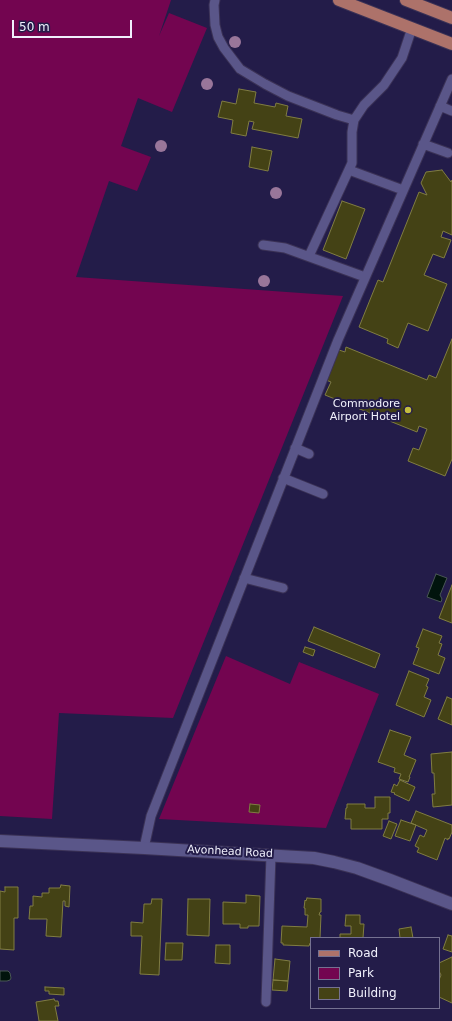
<!DOCTYPE html>
<html>
<head>
<meta charset="utf-8">
<style>
  body { margin:0 }
  #map { position:relative; width:452px; height:1021px; overflow:hidden; background:#231c49; font-family:"DejaVu Sans",sans-serif }
  canvas { display:block }
  .legend { position:absolute; left:310px; top:937px; width:130px; height:72px; box-sizing:border-box; background:#231c49; border:1px solid #757191; margin:0; padding:5px 7px; list-style:none; font-size:12px; color:#f0f0fc }
  .legend li { display:flex; align-items:center; gap:8px; height:20px }
  .legend b { width:20px; border:1px solid #757191 }
  .scale { position:absolute; left:12px; top:20px; width:120px; height:18px; box-sizing:border-box; border:2px solid #f0f0fc; border-top:0; padding-left:5px; font-size:12px; line-height:14px; white-space:nowrap; color:#f0f0fc; -webkit-text-stroke:3px #231c49; paint-order:stroke }
</style>
</head>
<body>
<div id="map">
<canvas width="452" height="1021"></canvas>
<ul class="legend">
<li><b style="height:5px;background:#ad726a"></b>Road</li>
<li><b style="height:11px;background:#730550"></b>Park</li>
<li><b style="height:11px;background:#444215"></b>Building</li>
</ul>
<div class="scale">50 m</div>
</div>
<script>
const ctx = document.querySelector('canvas').getContext('2d');
ctx.lineJoin = 'round';
function fillPath(path, color) {
  ctx.fillStyle = color;
  ctx.fill(path, 'evenodd');
}
function toPath(rows) {
  const path = new Path2D();
  for (const r of rows) {
    path.moveTo(r[0], r[1]);
    for (let i = 2; i < r.length; i += 2) path.lineTo(r[i], r[i + 1]);
  }
  return path;
}
function stroke(path, color, width, dash) {
  ctx.strokeStyle = color;
  ctx.lineWidth = width;
  ctx.lineCap = dash ? 'butt' : 'round';
  ctx.setLineDash(dash || []);
  ctx.stroke(path);
}
function label(font, color, halo, rows, align = 'center') {
  ctx.font = font + ' "DejaVu Sans",sans-serif';
  ctx.lineWidth = 4;
  ctx.setLineDash([]);
  ctx.textBaseline = 'middle';
  ctx.strokeStyle = halo;
  ctx.fillStyle = color;
  for (const [text, x, y, turn = 0] of rows) {
    ctx.save();
    ctx.translate(x, y);
    ctx.rotate((+turn || 0) * Math.PI / 180);
    ctx.textAlign = isNaN(turn) ? turn : align;
    if (halo) ctx.strokeText(text, 0, 0);
    ctx.fillText(text, 0, 0);
    ctx.restore();
  }
}
fillPath(toPath([
  [0,0,171,0,159,36,169,13,207,28,172,112,138,98,121,146,151,157,137,191,109,181,76,277,343,296,173,718,59,713,52,819,0,816],
  [226,656,290,684,299,662,379,694,326,828,159,819]
]), '#730550');
const water = toPath([
  [436,574,447,578,440,595,442,599,441,602,427,597,436,574],
  [0,971,8,971,10,973,11,978,10,980,7,981,0,981,0,971]
]);
fillPath(water, '#01140d');
stroke(water, '#495655', 1);
const building = toPath([
  [239,89,256,92,254,103,275,107,276,103,288,106,286,116,302,119,298,138,252,129,254,122,249,121,246,136,231,133,233,120,218,117,222,101,236,104,239,89],
  [252,147,272,151,268,171,249,167,252,147],
  [442,170,451,182,452,180,452,235,443,231,441,237,451,240,444,258,433,254,424,275,447,284,428,331,408,323,398,348,387,343,388,339,359,327,378,280,383,282,419,192,427,195,421,183,426,172,442,170],
  [342,201,365,209,346,259,323,250,342,201],
  [452,339,452,459,445,476,408,461,413,448,419,450,427,429,419,426,417,432,325,395,331,382,326,380,339,350,345,352,346,347,427,380,429,375,436,378,452,339],
  [452,585,452,623,439,618,452,585],
  [314,627,380,654,375,668,308,641,314,627],
  [423,629,442,636,439,643,442,644,438,655,445,658,439,674,413,664,419,648,416,647,423,629],
  [305,647,315,650,313,656,303,652,305,647],
  [409,671,429,679,426,686,428,687,424,697,431,700,424,717,396,705,409,671],
  [447,697,452,699,452,725,438,719,447,697],
  [390,730,411,737,404,755,416,760,409,777,410,777,408,782,399,779,401,774,394,772,395,768,378,762,390,730],
  [452,752,452,805,433,807,432,794,435,794,434,773,432,773,431,754,452,752],
  [400,780,415,787,409,801,394,794,395,793,391,792,394,784,397,786,400,780],
  [375,797,390,797,390,813,388,813,388,819,382,819,382,829,351,829,351,819,345,819,346,808,347,808,347,804,365,804,365,808,375,808,375,797],
  [250,804,260,805,259,813,249,812,250,804],
  [416,811,452,825,452,832,449,839,448,838,448,840,445,838,437,860,417,852,419,848,415,846,420,835,424,837,427,830,411,823,416,811],
  [401,820,416,825,410,841,395,836,401,820],
  [389,821,397,824,391,839,383,836,389,821],
  [61,885,70,886,69,907,65,906,65,901,63,901,61,937,46,936,47,919,29,919,30,906,33,906,33,896,42,897,42,893,49,893,49,888,60,888,61,885],
  [5,887,18,887,18,918,14,918,14,950,0,949,0,891,5,892,5,887],
  [246,895,260,896,259,926,248,926,248,928,240,928,240,924,223,924,223,902,246,903,246,895],
  [307,898,321,899,321,912,320,912,319,915,321,915,320,938,311,938,311,943,310,943,309,946,283,945,283,943,281,943,282,926,307,927,308,915,305,915,305,908,304,908,305,900,306,901,307,898],
  [152,899,162,899,159,975,140,974,142,936,131,936,131,922,143,923,144,904,151,904,152,899],
  [188,899,210,899,209,936,187,935,188,899],
  [346,915,360,915,360,924,364,924,363,938,340,938,340,934,351,934,351,926,345,926,346,915],
  [411,927,413,938,400,938,399,929,411,927],
  [448,935,452,936,452,952,443,949,448,935],
  [166,943,183,943,182,960,165,960,166,943],
  [216,945,230,945,230,964,215,963,216,945],
  [452,957,452,1003,439,997,439,980,441,975,439,971,439,963,452,957],
  [275,959,290,961,288,981,273,980,275,959],
  [273,980,288,981,287,991,272,990,273,980],
  [45,987,64,988,64,995,49,994,49,991,45,991,45,987],
  [54,999,55,1001,58,1001,59,1006,55,1006,58,1021,39,1021,36,1002,54,999]
]);
fillPath(building, '#444215');
stroke(building, '#807d42', 1);
const lane = toPath([
  [215,0,214,5,215,25,218,37,224,48,240,69,265,84,288,96,337,115,354,120],
  [440,106,452,111],
  [423,144,448,153],
  [349,170,403,190],
  [263,245,285,248,365,277],
  [309,256,352,163,352,132,354,120,364,105,384,85,402,58,412,28],
  [295,448,309,454],
  [283,478,323,494],
  [244,578,283,588],
  [144,848,151,816,338,340,452,79],
  [266,1002,271,855]
]);
const street = toPath([
  [0,841,144,848,314,858,334,862,357,868,390,880,452,904]
]);
const primary = toPath([
  [339,0,452,44],
  [406,0,452,18]
]);
stroke(lane, '#3b3256', 11);
stroke(street, '#3b3256', 14);
stroke(primary, '#3b3256', 14);
stroke(lane, '#5a5689', 9);
stroke(street, '#5a5689', 12);
stroke(primary, '#ad726a', 12);
ctx.fillStyle = '#99769a';
for (const [x, y] of [
  [235,42],
  [207,84],
  [161,146],
  [276,193],
  [264,281]
]) {
  ctx.beginPath();
  ctx.arc(x, y, 6, 0, 2 * Math.PI);
  ctx.fill();
}
for (const [x, y, r, color] of [
  [408,410,4,"#c3bd3e"]
]) {
  const dot = new Path2D();
  dot.arc(x, y, r, 0, 2 * Math.PI);
  ctx.fillStyle = color;
  ctx.fill(dot);
  stroke(dot, '#231c49', 1.5);
}
label('11px', '#f0f0fc', '#231c49', [
  ["Commodore",400,404],
  ["Airport Hotel",400,417]
], 'right');
label('11px', '#f0f0fc', '#231c49', [
  ["Avonhead Road",230,852,3]
]);
</script>
</body>
</html>
